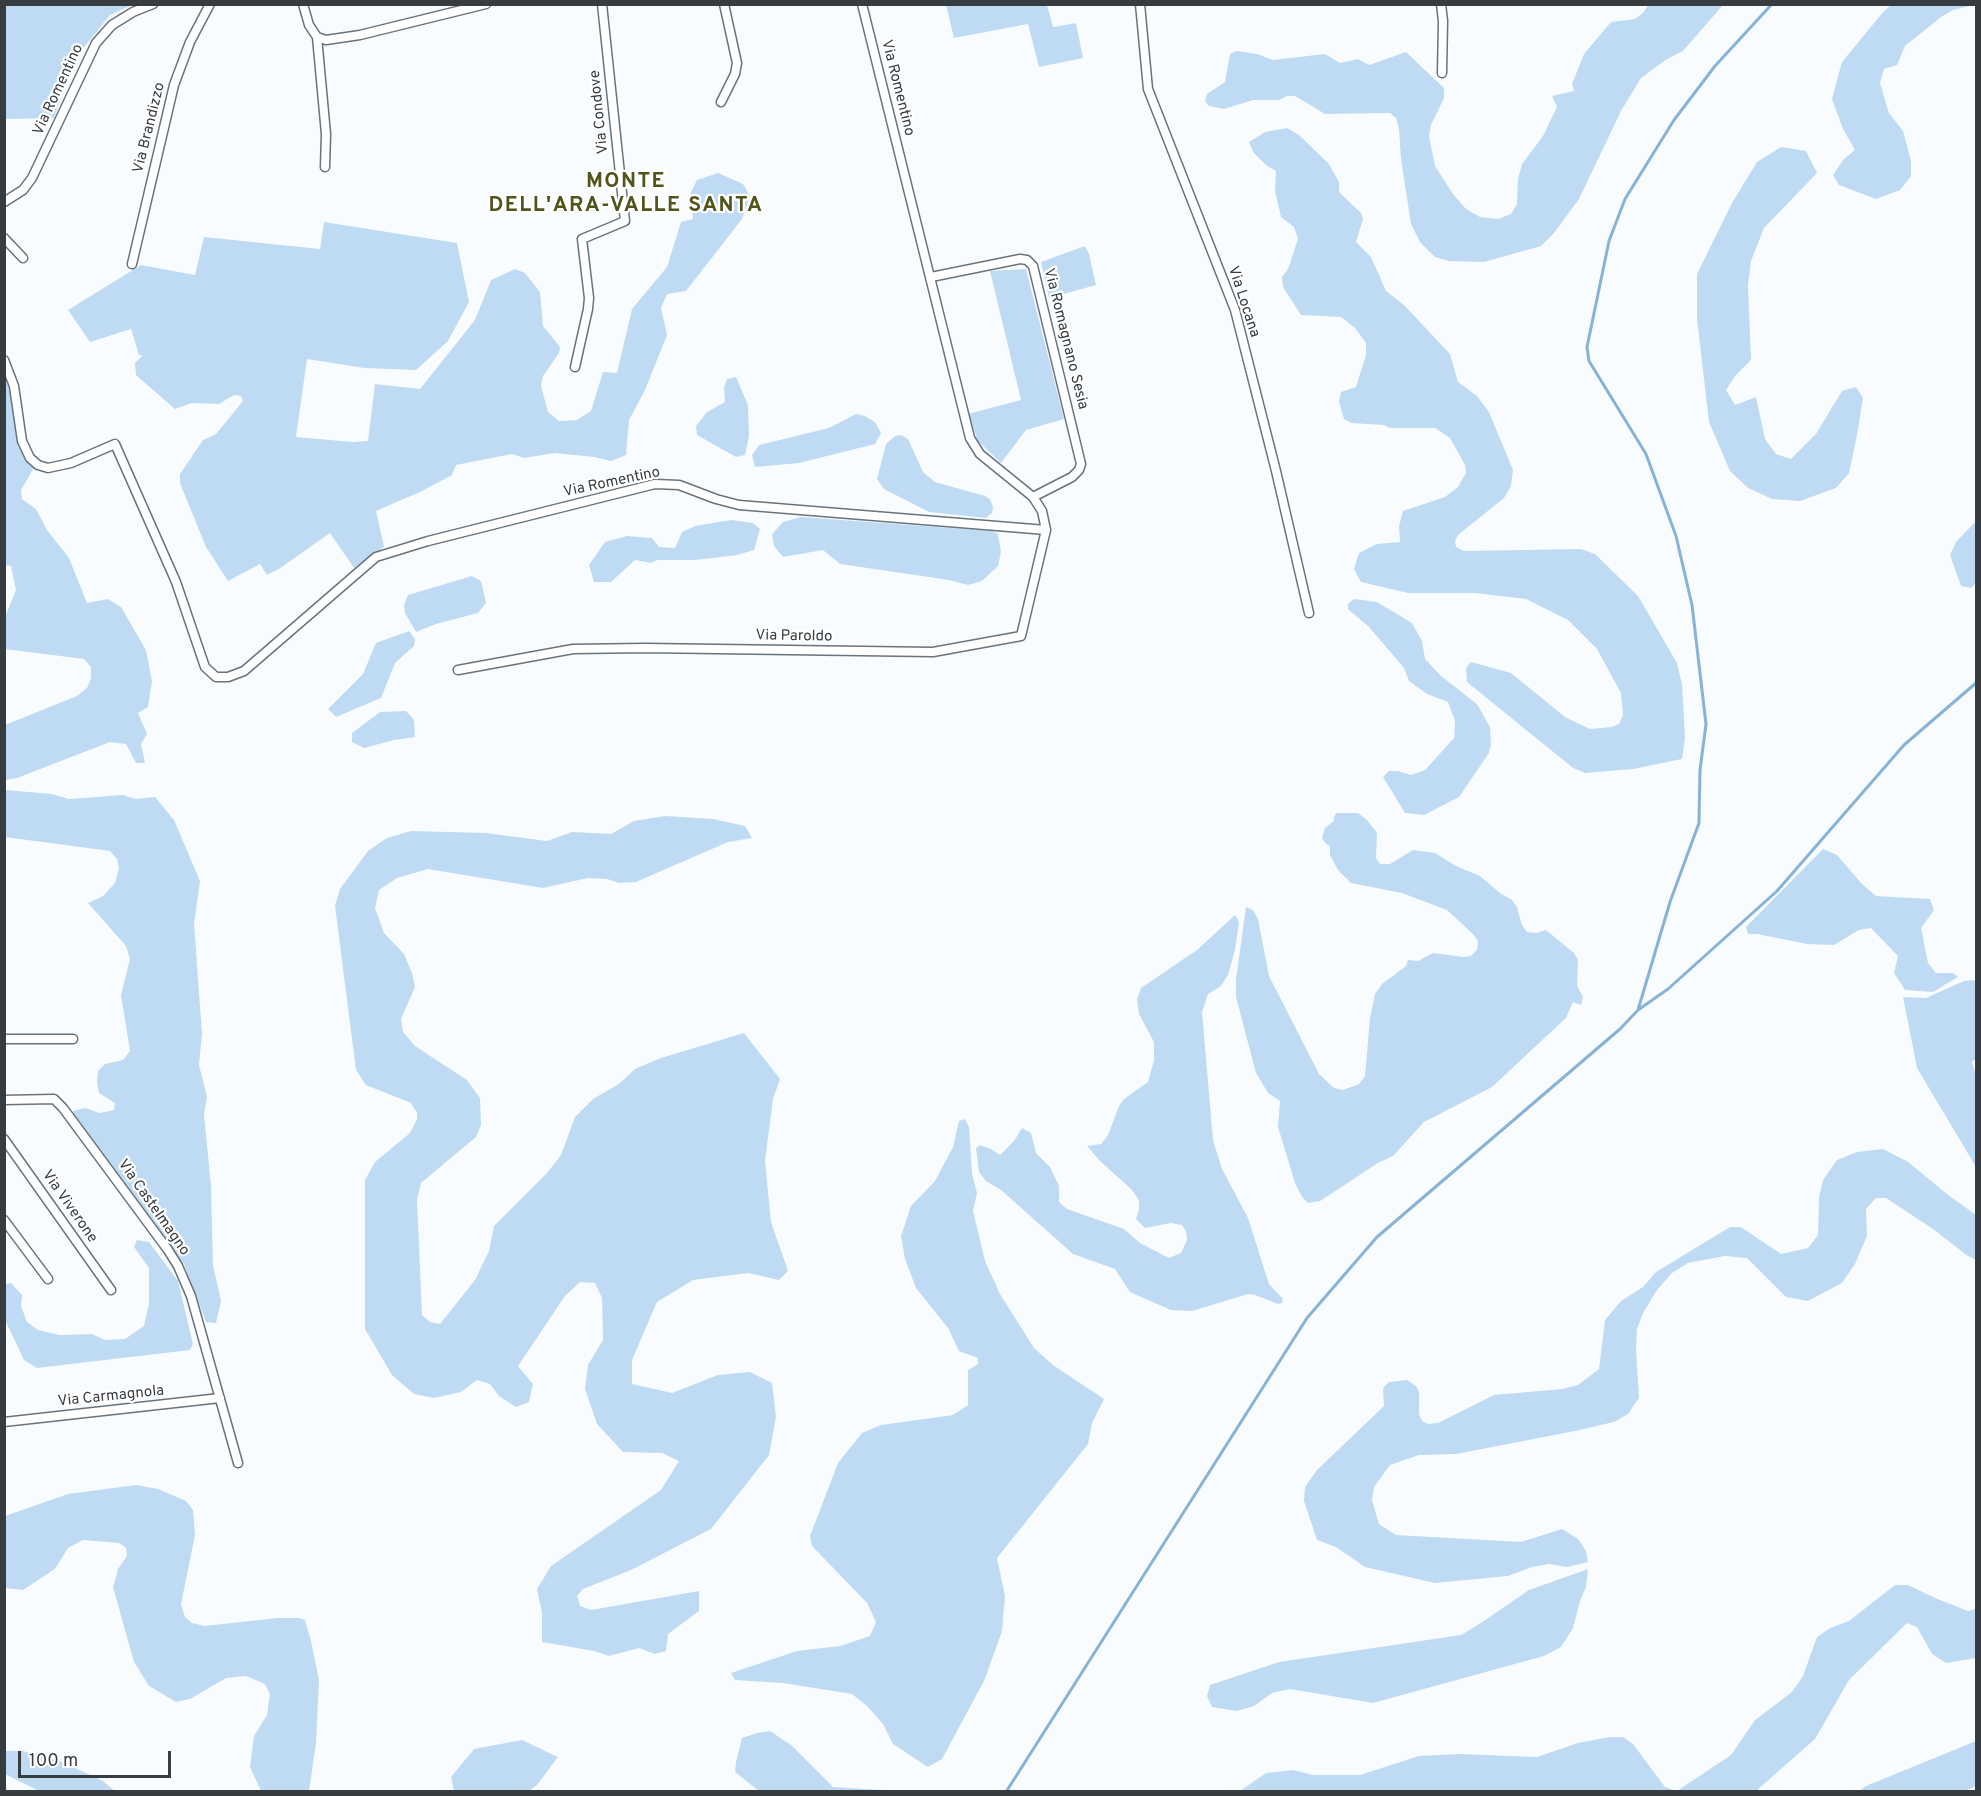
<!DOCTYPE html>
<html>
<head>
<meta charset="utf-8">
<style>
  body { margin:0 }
  #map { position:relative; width:1981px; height:1796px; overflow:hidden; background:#f9fcfe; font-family:Overpass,sans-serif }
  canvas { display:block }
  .frame { position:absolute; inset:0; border:6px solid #373c41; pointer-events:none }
  .scale { position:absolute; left:18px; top:1751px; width:153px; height:27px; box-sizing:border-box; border:3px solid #373c41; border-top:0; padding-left:8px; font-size:18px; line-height:21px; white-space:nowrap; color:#373c41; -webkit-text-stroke:4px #fff; paint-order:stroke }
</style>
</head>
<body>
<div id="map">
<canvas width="1981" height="1796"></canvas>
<div class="frame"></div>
<div class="scale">100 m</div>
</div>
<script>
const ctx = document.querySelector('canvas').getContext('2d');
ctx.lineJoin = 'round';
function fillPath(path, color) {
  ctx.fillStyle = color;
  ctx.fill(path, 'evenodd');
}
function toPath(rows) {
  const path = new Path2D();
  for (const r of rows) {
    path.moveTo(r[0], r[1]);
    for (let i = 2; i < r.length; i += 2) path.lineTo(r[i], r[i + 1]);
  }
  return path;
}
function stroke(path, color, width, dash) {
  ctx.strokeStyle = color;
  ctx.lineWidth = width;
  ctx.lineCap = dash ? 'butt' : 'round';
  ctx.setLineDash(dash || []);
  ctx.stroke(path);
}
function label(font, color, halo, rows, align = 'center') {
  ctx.font = font + ' Overpass,sans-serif';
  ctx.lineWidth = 4.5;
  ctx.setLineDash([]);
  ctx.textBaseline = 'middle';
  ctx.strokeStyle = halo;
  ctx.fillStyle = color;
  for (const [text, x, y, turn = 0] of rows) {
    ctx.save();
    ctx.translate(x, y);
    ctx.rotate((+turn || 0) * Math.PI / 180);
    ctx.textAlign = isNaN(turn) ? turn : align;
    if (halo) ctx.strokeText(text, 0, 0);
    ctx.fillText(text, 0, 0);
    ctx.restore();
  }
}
fillPath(toPath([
  [4,5,5,4,132,5,110,15,73,61,54,118,7,119,4,118],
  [946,5,1047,5,1053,27,1076,23,1083,58,1039,67,1028,24,954,38],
  [1648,5,1723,5,1683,51,1667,59,1641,78,1621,111,1579,199,1554,233,1541,246,1484,262,1449,261,1435,257,1420,242,1411,224,1401,159,1399,129,1396,118,1390,113,1325,114,1295,96,1287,96,1279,100,1253,100,1224,109,1209,106,1205,101,1207,94,1225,82,1230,54,1237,51,1257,54,1273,60,1325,54,1340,63,1358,59,1369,65,1406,52,1444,88,1444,98,1431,125,1429,136,1435,166,1453,194,1466,209,1480,217,1498,219,1511,214,1517,204,1518,179,1522,164,1543,136,1557,107,1552,96,1574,91,1572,84,1584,54,1611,22,1635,19,1643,13],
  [1891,5,1974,5,1953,10,1941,17,1905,46,1897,65,1884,69,1880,83,1889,113,1903,131,1911,161,1911,176,1900,190,1876,199,1839,185,1833,175,1843,160,1855,150,1843,129,1832,99,1842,62,1884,11],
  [1287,128,1299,135,1329,164,1339,182,1339,192,1361,213,1363,219,1356,242,1371,257,1386,291,1404,305,1450,354,1458,382,1477,396,1489,412,1513,470,1511,486,1504,498,1458,535,1455,541,1456,547,1464,551,1581,549,1595,554,1638,596,1677,663,1682,684,1685,738,1682,759,1633,769,1585,773,1573,768,1467,682,1466,668,1471,662,1511,673,1565,717,1590,729,1612,727,1619,724,1623,715,1621,693,1597,649,1568,620,1526,599,1475,593,1408,593,1361,582,1354,569,1359,553,1377,544,1400,542,1399,526,1403,511,1445,497,1458,487,1466,473,1465,465,1450,438,1435,428,1390,428,1384,425,1351,423,1344,419,1339,402,1341,392,1356,387,1366,355,1366,343,1355,328,1341,317,1301,315,1283,287,1282,277,1288,269,1298,239,1294,227,1281,217,1275,191,1276,171,1267,166,1253,152,1249,142,1265,132],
  [1781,147,1806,151,1817,173,1764,228,1751,261,1748,285,1751,360,1735,376,1726,390,1735,405,1756,397,1765,439,1776,454,1791,459,1816,434,1842,391,1856,387,1863,398,1857,435,1849,473,1836,488,1800,501,1772,499,1748,488,1730,471,1709,422,1697,319,1697,274,1732,203,1757,162],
  [718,173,743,184,750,196,742,219,686,291,667,294,661,308,667,335,645,390,629,420,626,455,611,461,594,457,555,453,524,458,512,454,456,465,452,475,422,491,376,511,384,547,354,568,330,533,279,569,267,575,260,564,228,581,206,547,180,483,180,474,203,440,216,434,243,401,241,396,234,395,219,404,192,403,175,409,136,375,135,363,143,355,139,355,131,329,90,342,68,310,141,265,195,275,204,237,320,249,324,222,457,243,469,302,448,341,416,370,364,368,307,359,296,437,353,442,368,441,375,384,420,389,475,320,491,280,515,269,525,273,540,292,543,326,560,347,559,353,543,376,541,386,548,412,559,421,577,420,591,411,603,372,617,373,632,309,667,267,681,222,693,219,690,194,697,180],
  [1085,246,1089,254,1096,285,1049,298,1041,262],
  [1026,269,1064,419,1026,430,1001,463,978,441,968,414,1021,400,990,271],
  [4,370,11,386,19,442,35,466,21,490,22,499,36,509,47,530,69,558,87,603,108,599,121,607,146,650,152,681,148,707,138,713,147,734,141,744,145,763,136,763,126,744,110,742,17,778,5,780,5,725,77,696,87,688,91,678,91,667,84,659,5,649,5,617,16,590,11,566,5,565],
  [736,377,748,405,749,436,745,455,736,457,697,435,696,426,707,412,725,402,724,387,727,379],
  [856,414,865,416,875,422,881,433,875,444,799,463,755,467,752,455,759,445,829,428],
  [901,435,908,439,923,472,935,482,985,496,990,499,993,507,992,513,986,518,929,512,884,489,877,479,886,444,895,436],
  [801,517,992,531,998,534,1001,552,998,566,982,581,968,585,949,580,840,564,823,550,783,557,774,546,772,534,783,522],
  [731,520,753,523,760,529,754,550,737,555,695,560,657,560,651,563,635,560,611,582,594,582,589,565,605,542,627,536,652,538,659,547,675,548,682,532,695,526],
  [1976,521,1976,583,1971,588,1961,586,1950,555,1956,542],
  [472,576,481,581,486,603,478,613,436,624,416,632,405,613,404,605,408,595],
  [1354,599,1377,602,1412,623,1422,641,1425,659,1441,676,1477,704,1490,727,1491,744,1489,753,1459,797,1424,815,1405,813,1383,777,1389,771,1398,771,1411,775,1425,770,1454,738,1455,721,1448,702,1427,694,1409,681,1404,668,1369,627,1348,609,1348,604],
  [409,631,415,639,414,646,395,663,381,698,336,717,328,709,363,674,376,643],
  [406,711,414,720,415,737,394,740,364,748,352,742,352,733,380,712],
  [5,790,52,794,69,799,123,795,136,799,155,797,174,820,200,881,194,924,202,1034,199,1065,207,1097,204,1114,211,1186,213,1265,221,1301,216,1323,206,1322,184,1264,75,1118,73,1111,85,1108,100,1113,114,1110,115,1103,99,1093,97,1083,98,1071,105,1064,123,1060,130,1051,121,995,130,959,126,946,88,903,103,896,115,883,119,869,117,859,110,851,5,837],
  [1336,813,1358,813,1367,820,1377,833,1376,858,1380,864,1390,864,1413,850,1435,853,1456,866,1480,876,1500,893,1512,900,1517,907,1522,925,1527,932,1536,933,1546,930,1574,953,1578,960,1577,986,1583,997,1581,1005,1573,1002,1566,1018,1492,1087,1424,1122,1393,1156,1378,1163,1320,1201,1308,1203,1302,1197,1295,1183,1278,1127,1280,1101,1268,1093,1256,1073,1236,997,1236,979,1246,907,1253,910,1258,919,1269,976,1319,1074,1334,1088,1343,1090,1359,1084,1365,1076,1370,1018,1375,994,1382,984,1406,966,1408,960,1418,961,1433,953,1464,957,1471,956,1477,950,1478,942,1474,935,1447,910,1402,893,1351,883,1338,870,1330,855,1330,846,1326,844,1322,838,1325,828,1334,821,1334,817],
  [665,816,713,819,745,826,752,838,728,842,636,882,619,883,607,879,588,878,543,888,428,869,397,878,379,890,375,908,384,933,404,954,412,973,415,987,401,1019,403,1032,415,1046,467,1080,480,1098,481,1125,476,1137,421,1183,417,1200,422,1315,430,1322,440,1324,475,1280,489,1251,494,1226,547,1173,561,1155,575,1117,593,1099,619,1084,635,1069,661,1058,744,1033,780,1079,773,1099,765,1161,771,1222,788,1271,779,1280,748,1273,693,1280,657,1302,632,1360,632,1384,672,1393,718,1375,750,1372,772,1383,776,1417,769,1455,711,1529,631,1570,583,1589,577,1596,580,1606,591,1610,699,1591,699,1611,668,1634,666,1651,655,1654,639,1648,609,1656,594,1651,542,1642,542,1613,537,1589,551,1566,661,1490,679,1461,662,1453,623,1452,597,1424,585,1389,588,1365,603,1340,602,1298,595,1283,580,1282,565,1296,518,1366,533,1384,529,1402,516,1407,499,1396,490,1384,477,1380,461,1392,434,1398,414,1394,392,1375,365,1329,365,1180,375,1162,410,1133,417,1119,417,1113,411,1103,366,1085,356,1070,335,906,340,889,368,851,387,838,411,831,486,833,547,841,572,832,611,834,634,821],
  [1823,849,1837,855,1862,884,1876,896,1930,899,1934,910,1921,928,1928,963,1936,973,1953,973,1958,977,1933,992,1905,990,1894,973,1898,956,1871,928,1859,930,1834,945,1807,944,1757,934,1748,934,1746,927],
  [1235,915,1239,922,1235,950,1228,975,1221,986,1208,994,1202,1012,1213,1140,1222,1169,1248,1218,1269,1284,1283,1299,1282,1303,1278,1304,1255,1295,1248,1294,1192,1311,1171,1310,1130,1292,1115,1269,1073,1254,1001,1190,986,1181,979,1172,976,1148,980,1145,991,1149,1000,1155,1014,1141,1022,1128,1031,1133,1036,1153,1050,1167,1059,1186,1059,1202,1067,1209,1124,1229,1140,1243,1169,1258,1181,1253,1187,1240,1186,1231,1182,1225,1171,1223,1145,1228,1136,1219,1139,1210,1139,1200,1131,1189,1100,1161,1087,1146,1101,1144,1108,1135,1119,1106,1124,1099,1148,1082,1154,1060,1154,1042,1139,1014,1137,999,1141,988,1197,950],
  [1972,980,1976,981,1976,1059,1972,1062,1976,1075,1976,1167,1917,1068,1903,997,1926,998,1964,981],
  [965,1119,969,1127,972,1174,977,1193,973,1211,985,1261,1000,1294,1034,1348,1053,1365,1104,1399,1092,1423,1088,1444,997,1558,1005,1596,1002,1631,984,1681,942,1759,928,1767,893,1744,883,1724,867,1706,852,1694,783,1683,735,1680,731,1673,797,1651,840,1646,870,1636,876,1622,867,1603,812,1546,810,1536,838,1463,862,1433,881,1425,953,1415,968,1405,968,1370,978,1364,978,1358,959,1351,948,1328,916,1288,905,1259,901,1236,911,1206,935,1181,953,1147,959,1121],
  [1883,1149,1908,1162,1947,1194,1976,1215,1976,1260,1965,1254,1933,1229,1886,1198,1876,1198,1866,1209,1867,1236,1855,1264,1842,1283,1808,1301,1786,1297,1747,1258,1725,1256,1688,1263,1672,1273,1657,1290,1643,1313,1637,1329,1636,1350,1639,1398,1628,1414,1614,1422,1575,1431,1456,1454,1419,1455,1390,1465,1374,1487,1372,1500,1379,1524,1396,1535,1521,1542,1562,1529,1578,1539,1586,1551,1588,1562,1567,1567,1549,1564,1532,1567,1508,1576,1435,1583,1365,1567,1336,1547,1317,1540,1304,1501,1305,1487,1317,1470,1384,1406,1383,1388,1389,1382,1407,1380,1416,1386,1419,1392,1419,1414,1422,1421,1428,1424,1438,1423,1494,1395,1562,1389,1578,1385,1599,1369,1605,1320,1621,1301,1643,1287,1656,1272,1730,1227,1741,1227,1781,1254,1808,1248,1818,1235,1819,1197,1823,1180,1837,1160,1857,1152],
  [137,1240,149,1242,178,1281,193,1344,190,1350,37,1368,24,1360,5,1320,5,1284,11,1283,22,1295,21,1306,27,1322,38,1330,60,1335,92,1334,105,1340,125,1339,144,1326,149,1304,149,1268,134,1247],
  [136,1485,158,1489,186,1501,193,1510,195,1535,181,1604,185,1617,192,1623,205,1626,277,1618,299,1618,305,1620,311,1641,319,1680,316,1743,309,1791,261,1791,250,1767,254,1736,267,1715,270,1694,265,1684,246,1676,226,1678,190,1699,176,1702,149,1686,134,1662,113,1587,118,1569,127,1556,126,1548,119,1543,83,1540,68,1548,55,1569,23,1590,5,1588,5,1516,68,1494],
  [1588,1569,1586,1587,1580,1601,1573,1628,1561,1647,1544,1656,1373,1703,1290,1689,1272,1693,1254,1706,1237,1711,1212,1707,1207,1696,1210,1685,1279,1662,1461,1635,1481,1623,1529,1590],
  [1895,1585,1908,1585,1935,1598,1968,1611,1976,1609,1976,1658,1946,1663,1932,1654,1917,1627,1907,1623,1849,1680,1815,1739,1756,1791,1240,1791,1266,1773,1293,1770,1313,1775,1360,1775,1419,1756,1459,1754,1537,1757,1578,1743,1610,1737,1623,1737,1633,1744,1665,1787,1677,1791,1731,1755,1755,1720,1792,1692,1803,1676,1817,1637,1830,1628,1849,1621],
  [770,1731,791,1745,833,1787,897,1791,759,1791,735,1772,736,1762,742,1738,757,1733],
  [522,1740,558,1757,537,1785,529,1791,454,1791,451,1777,474,1749],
  [1976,1741,1976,1786,1965,1791,1859,1791,1866,1786],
  [5,1751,23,1751,60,1761,103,1781,115,1791,39,1791,5,1774]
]), '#bfdbf4');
stroke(toPath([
  [1638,1010,1668,989,1777,891,1904,745,1976,683],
  [1006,1792,1307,1318,1377,1237,1620,1029,1638,1010,1670,902,1699,823,1700,770,1706,724,1692,605,1676,536,1646,454,1589,361,1587,347,1609,241,1625,199,1674,120,1715,66,1772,4]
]), '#87b3d9', 3);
const minor = toPath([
  [303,4,309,25,317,37],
  [1140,4,1148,89,1235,310,1276,471,1309,613],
  [1441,4,1443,21,1442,73],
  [317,37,326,40,360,35,486,4],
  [317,37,326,134,325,167],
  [721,102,735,74,737,63,724,4],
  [4,202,23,190,32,178,96,43,112,25,133,12,153,4],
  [4,238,23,258],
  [132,264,174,85,190,42,210,4],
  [931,277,1020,259,1027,260,1033,266,1081,464,1079,470,1072,477,1033,497],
  [4,360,14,386,22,441,30,458,38,465,48,468,71,463,115,444,176,582,205,667,216,677,228,677,244,671,376,557,428,541,655,484,679,485,716,499,739,505,1046,530,1042,511,1033,497,980,454,970,438,862,4],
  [575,367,588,309,589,298,582,239,625,221,602,4],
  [458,670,573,649,645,648,933,652,1021,636,1046,530],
  [4,1039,73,1039],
  [4,1100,54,1099,63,1108,168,1250,178,1266,191,1296,238,1463],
  [4,1139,111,1290],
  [4,1220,48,1279],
  [4,1422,220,1398]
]);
stroke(minor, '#67737d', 11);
stroke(minor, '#fff', 8);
label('15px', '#373c41', '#fff', [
  ["Via Romentino",897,88,76],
  ["Via Romentino",59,90,-65],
  ["Via Condove",600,112,-96],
  ["Via Brandizzo",150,128,-76],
  ["Via Locana",1243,302,72],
  ["Via Romagnano Sesia",1065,339,76],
  ["Via Romentino",612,483,-12],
  ["Via Paroldo",794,637,1],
  ["Via Viverone",69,1207,55],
  ["Via Castelmagno",153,1208,55],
  ["Via Carmagnola",111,1397,-6]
]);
ctx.letterSpacing = '1.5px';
label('bold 21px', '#51551b', '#fff', [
  ["MONTE",626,183],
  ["DELL'ARA-VALLE SANTA",626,207]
]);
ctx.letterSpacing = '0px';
</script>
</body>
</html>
